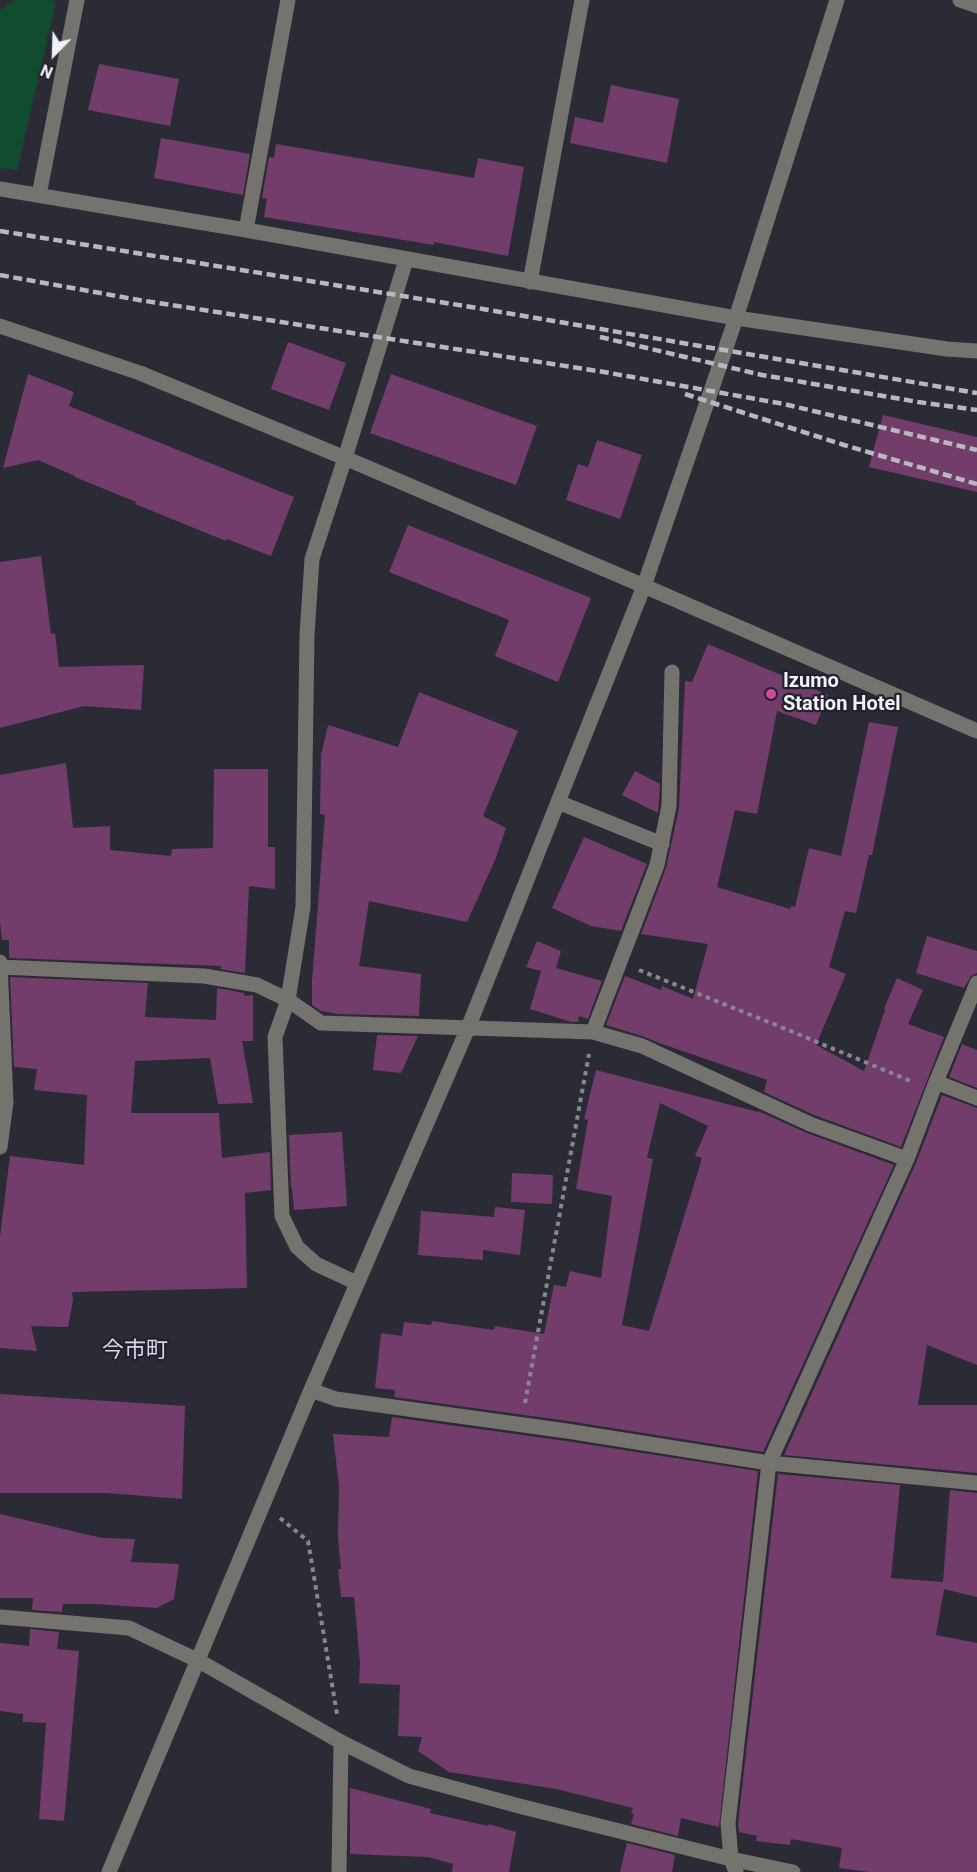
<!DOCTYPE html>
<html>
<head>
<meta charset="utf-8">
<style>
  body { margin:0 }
  #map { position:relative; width:977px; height:1872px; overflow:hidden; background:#2b2b36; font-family:Roboto,sans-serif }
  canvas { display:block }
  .north { position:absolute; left:24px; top:24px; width:60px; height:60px; -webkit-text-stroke:4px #22222c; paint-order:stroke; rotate:203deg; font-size:16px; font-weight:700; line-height:24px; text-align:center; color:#f1f1f9 }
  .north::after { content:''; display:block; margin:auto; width:21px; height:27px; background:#f1f1f9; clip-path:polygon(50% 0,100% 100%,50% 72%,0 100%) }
</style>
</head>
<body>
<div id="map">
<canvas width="977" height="1872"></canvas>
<div class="north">N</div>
</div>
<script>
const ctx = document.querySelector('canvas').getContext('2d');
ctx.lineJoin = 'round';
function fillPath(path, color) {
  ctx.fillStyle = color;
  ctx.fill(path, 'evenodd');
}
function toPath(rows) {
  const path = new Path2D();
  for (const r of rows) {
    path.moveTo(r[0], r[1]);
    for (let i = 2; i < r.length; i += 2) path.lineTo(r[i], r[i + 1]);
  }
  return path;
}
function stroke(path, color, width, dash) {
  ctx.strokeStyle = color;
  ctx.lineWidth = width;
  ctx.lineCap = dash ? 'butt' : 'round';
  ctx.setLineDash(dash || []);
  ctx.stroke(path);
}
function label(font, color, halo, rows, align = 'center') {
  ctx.font = font + ' Roboto,"Noto Sans JP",sans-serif';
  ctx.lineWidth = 4.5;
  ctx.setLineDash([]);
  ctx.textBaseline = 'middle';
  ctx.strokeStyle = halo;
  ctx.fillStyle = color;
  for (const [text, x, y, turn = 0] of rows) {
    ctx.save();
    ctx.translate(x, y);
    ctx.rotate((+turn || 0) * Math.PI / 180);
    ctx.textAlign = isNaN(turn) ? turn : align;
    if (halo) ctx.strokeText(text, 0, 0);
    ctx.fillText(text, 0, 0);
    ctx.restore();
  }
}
fillPath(toPath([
  [15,0,51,0,56,2,17,170,0,168,0,10]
]), '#124c2e');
fillPath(toPath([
  [99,64,179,79,170,126,88,110],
  [611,85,679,99,667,163,570,143,575,117,603,123],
  [161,138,250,154,243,195,154,178],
  [276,144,474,178,478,158,524,167,508,256,434,242,434,245,264,217,267,199,262,198,269,157,274,158],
  [288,342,346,363,329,410,271,389],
  [28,374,74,392,69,406,294,497,271,556,227,539,226,541,135,504,136,502,75,477,75,476,38,460,3,468],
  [391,374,537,426,516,485,370,433],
  [883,415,977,437,977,492,869,467],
  [597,440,642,455,620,519,566,500,578,464,588,467],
  [408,525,591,598,558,682,495,656,509,620,389,572],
  [41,556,51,634,55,633,59,667,144,665,141,710,84,706,0,728,0,562],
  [708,644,828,695,816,725,777,711,757,814,735,810,717,887,790,909,791,906,795,907,809,848,841,856,869,722,898,727,872,855,869,855,856,913,845,911,829,967,846,974,816,1045,864,1071,885,1010,884,1009,897,978,923,990,908,1024,944,1037,901,1147,814,1115,764,1092,767,1080,659,1043,645,1037,606,1025,625,976,661,990,662,986,693,999,708,944,641,934,666,868,679,808,685,681,692,682],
  [419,692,518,731,483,816,506,828,495,860,467,922,369,901,359,966,421,974,419,1016,337,1014,321,1011,312,1005,312,981,325,815,320,814,321,755,328,725,398,747],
  [66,763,73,828,110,826,110,850,171,856,172,849,213,848,214,769,268,769,268,847,275,847,275,889,249,886,245,973,220,969,221,966,9,958,9,940,2,940,0,922,0,775],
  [635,771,660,784,658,813,622,795],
  [584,837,647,864,621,931,591,926,552,908],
  [927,936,977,951,977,973,971,976,964,988,916,973],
  [537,941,561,951,556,968,602,981,588,1019,579,1016,578,1022,571,1022,530,1009,541,971,526,967],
  [10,977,148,983,145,1017,216,1020,217,988,244,993,244,996,253,995,253,1041,242,1041,253,1103,218,1104,210,1058,135,1061,131,1113,219,1113,222,1158,270,1152,271,1190,245,1193,247,1288,72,1292,73,1300,68,1327,31,1326,37,1351,0,1348,0,1237,10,1156,84,1165,87,1095,34,1090,37,1069,14,1067],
  [377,1035,418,1036,401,1073,373,1070],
  [962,1044,977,1050,977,1088,949,1077],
  [596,1070,758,1112,758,1111,807,1133,894,1165,763,1452,568,1421,394,1397,395,1390,375,1388,381,1333,402,1336,404,1322,431,1325,432,1321,494,1330,495,1326,544,1334,554,1285,566,1287,570,1271,601,1278,612,1196,576,1189,588,1120,584,1119],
  [660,1103,708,1126,695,1156,702,1158,649,1331,622,1325,653,1159,647,1158],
  [942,1095,977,1108,977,1365,927,1345,918,1405,977,1405,977,1473,784,1455,916,1163],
  [342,1132,347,1206,294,1210,292,1188,291,1188,289,1135],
  [512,1173,553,1175,552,1204,511,1202],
  [495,1207,525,1210,520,1255,483,1250,483,1260,418,1255,421,1211,494,1217],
  [0,1394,185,1406,182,1499,107,1493,0,1493],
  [392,1417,566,1441,758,1471,719,1827,681,1818,678,1836,631,1824,634,1814,631,1813,633,1808,556,1789,449,1772,418,1751,422,1737,398,1736,400,1685,359,1683,360,1663,354,1597,341,1597,338,1569,341,1569,338,1536,339,1487,333,1434,389,1437],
  [778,1474,900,1485,891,1578,943,1582,950,1490,977,1493,977,1597,944,1589,936,1635,977,1643,977,1872,869,1872,839,1868,842,1848,791,1839,790,1845,756,1841,757,1836,739,1832,738,1823],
  [0,1514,102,1538,135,1539,131,1562,179,1564,174,1599,157,1608,95,1604,63,1604,62,1612,32,1610,33,1598,0,1598],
  [30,1629,59,1632,57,1649,79,1651,64,1821,39,1819,46,1723,23,1722,23,1714,0,1711,0,1643,29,1646],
  [350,1788,431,1809,430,1813,488,1826,489,1824,516,1832,509,1872,452,1872,453,1864,428,1857,350,1854],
  [627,1843,675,1855,672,1872,620,1872]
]), '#723d6b');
stroke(toPath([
  [639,970,776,1025,913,1082],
  [525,1403,589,1054],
  [280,1518,308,1541,337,1714]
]), '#878791', 4, [4.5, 4.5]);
stroke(toPath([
  [960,0,977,6],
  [0,189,246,230,736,318,947,349,977,351],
  [39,195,77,0],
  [246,230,288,0],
  [530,282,582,0],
  [0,326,140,373,345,458,644,586,977,731],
  [558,802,662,844],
  [0,962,6,1102,0,1147],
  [0,967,204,976,257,985,288,1000,321,1023,593,1032,642,1046,810,1124,907,1159],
  [593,1032,657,865,669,806,672,672],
  [936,1082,977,1098],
  [357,1283,316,1264,297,1247,282,1216,275,1037,288,1000,303,907,307,635,312,559,345,458,406,260],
  [311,1390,336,1399,567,1431,769,1463,977,1483],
  [0,1617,129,1628,199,1661,341,1742,409,1776,519,1806,731,1859,793,1872],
  [109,1872,311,1390,468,1028,644,586,736,318,837,0],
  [339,1872,341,1742],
  [736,1872,731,1859,728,1823,769,1463,907,1159,936,1082,977,983]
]), '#74736d', 15);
stroke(toPath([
  [0,231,477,308,977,393],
  [0,275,139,300,604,372,784,404,977,450],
  [600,337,762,375,918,402,977,410],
  [685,394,844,445,977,484]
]), '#b8b8c1', 4.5, [9, 4.5]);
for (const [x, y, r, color] of [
  [771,694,6,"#d1479c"]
]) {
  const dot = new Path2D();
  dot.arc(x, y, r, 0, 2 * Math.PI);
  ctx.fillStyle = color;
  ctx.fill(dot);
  stroke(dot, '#22222c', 2);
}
label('bold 20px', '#f1f1f9', '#22222c', [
  ["Izumo",783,682],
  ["Station Hotel",783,705]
], 'left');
label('22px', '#d7d7e5', '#22222c', [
  ["今市町",135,1351]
]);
</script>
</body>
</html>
